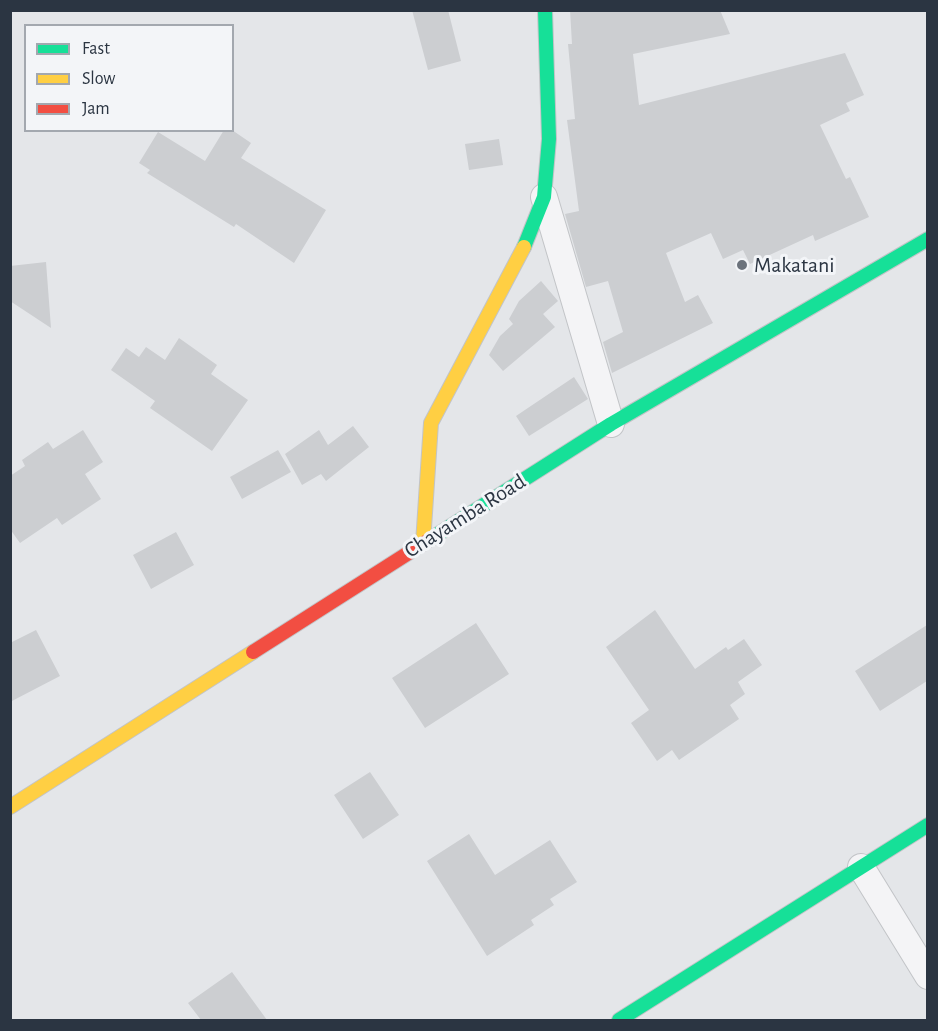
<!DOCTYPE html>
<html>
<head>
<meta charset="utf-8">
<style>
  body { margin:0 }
  #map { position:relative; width:938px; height:1031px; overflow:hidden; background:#e4e6e9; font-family:"Alegreya Sans",sans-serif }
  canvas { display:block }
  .frame { position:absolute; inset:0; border:12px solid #2b3542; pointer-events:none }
  .legend { position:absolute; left:24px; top:24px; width:210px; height:108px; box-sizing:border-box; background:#f3f5f8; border:2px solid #a3a8af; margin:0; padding:8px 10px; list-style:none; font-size:18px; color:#2b3542 }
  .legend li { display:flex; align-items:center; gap:12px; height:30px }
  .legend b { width:30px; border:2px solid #a3a8af }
</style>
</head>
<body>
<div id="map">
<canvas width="938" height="1031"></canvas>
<div class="frame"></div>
<ul class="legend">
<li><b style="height:8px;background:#16e098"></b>Fast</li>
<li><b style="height:8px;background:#ffcf43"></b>Slow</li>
<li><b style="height:8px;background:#f24e42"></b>Jam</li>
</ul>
</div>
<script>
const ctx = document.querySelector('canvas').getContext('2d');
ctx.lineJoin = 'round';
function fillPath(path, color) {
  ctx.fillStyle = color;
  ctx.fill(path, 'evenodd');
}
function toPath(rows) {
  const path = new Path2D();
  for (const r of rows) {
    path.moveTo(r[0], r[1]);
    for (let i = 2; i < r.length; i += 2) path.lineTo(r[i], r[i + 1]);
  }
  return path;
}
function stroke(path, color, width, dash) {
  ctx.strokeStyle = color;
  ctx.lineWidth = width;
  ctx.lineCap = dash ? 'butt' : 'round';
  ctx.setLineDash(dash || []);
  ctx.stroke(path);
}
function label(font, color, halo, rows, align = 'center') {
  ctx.font = font + ' "Alegreya Sans",sans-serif';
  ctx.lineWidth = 6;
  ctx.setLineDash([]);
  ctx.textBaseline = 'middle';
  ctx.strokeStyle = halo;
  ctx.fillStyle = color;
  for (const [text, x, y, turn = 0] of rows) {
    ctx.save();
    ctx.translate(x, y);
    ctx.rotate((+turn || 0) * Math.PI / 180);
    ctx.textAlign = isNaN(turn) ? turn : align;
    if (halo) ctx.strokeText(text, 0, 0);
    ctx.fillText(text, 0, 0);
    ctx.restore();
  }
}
fillPath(toPath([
  [412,10,448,10,461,61,428,70],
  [570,10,720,10,730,34,633,54,639,105,845,53,864,95,846,103,850,111,820,125,846,179,850,177,869,217,815,241,813,235,750,264,743,250,723,259,711,233,666,253,685,302,698,295,713,323,612,373,603,342,623,332,608,281,586,287,565,214,579,211,567,120,575,119,568,44,572,44],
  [224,130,232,130,251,143,241,158,326,210,294,263,236,224,234,227,147,173,150,170,139,163,158,132,205,161],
  [499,139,503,165,469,170,465,144],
  [46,262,51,328,10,301,10,266],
  [541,281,558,301,543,314,555,327,503,371,489,355,500,336,513,324,509,319,519,301],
  [179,338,217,365,211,374,248,400,212,451,150,408,155,401,111,370,126,348,139,357,146,347,165,360],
  [574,377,588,399,529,436,516,416],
  [353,426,369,447,326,481,321,474,302,485,285,454,319,430,328,445],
  [83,430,103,462,85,474,101,499,62,525,57,518,20,543,10,529,10,476,25,466,22,460,48,442,53,449],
  [278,450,291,472,242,499,230,477],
  [176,532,194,565,151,589,133,555],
  [655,610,695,669,726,647,728,650,744,639,762,665,738,682,745,694,730,705,739,719,679,760,672,750,657,761,631,723,649,710,606,647],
  [476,623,509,674,425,728,392,678],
  [927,625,927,681,880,711,855,671],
  [36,630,60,676,10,702,10,643],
  [370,772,399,815,363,839,334,795],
  [469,834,495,875,550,840,577,882,550,899,554,905,531,920,534,925,487,956,427,861],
  [232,972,267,1020,201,1020,188,1003]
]), '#ccced1');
const street = toPath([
  [544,197,611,424],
  [861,867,928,976]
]);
const fast = toPath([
  [524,247,544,197,549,139,545,10],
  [432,538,611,424,928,239],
  [619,1020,928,825]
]);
const slow = toPath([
  [423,543,431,423,524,247],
  [10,807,253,652]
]);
const jam = toPath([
  [253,652,432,538]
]);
stroke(street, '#c2c4c7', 28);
stroke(fast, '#c2c4c7', 16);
stroke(slow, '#c2c4c7', 16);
stroke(jam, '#c2c4c7', 16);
stroke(street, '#f4f4f6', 26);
stroke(fast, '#16e098', 14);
stroke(slow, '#ffcf43', 14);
stroke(jam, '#f24e42', 14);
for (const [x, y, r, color] of [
  [742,265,6,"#6c737c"]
]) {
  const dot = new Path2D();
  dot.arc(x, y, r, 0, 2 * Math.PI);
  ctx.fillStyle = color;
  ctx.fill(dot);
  stroke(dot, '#f3f5f8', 2);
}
label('22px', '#2b3542', '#f3f5f8', [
  ["Makatani",754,265]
], 'left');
label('22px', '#2b3542', '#f3f5f8', [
  ["Chayamba Road",465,516,-32]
]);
</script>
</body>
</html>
